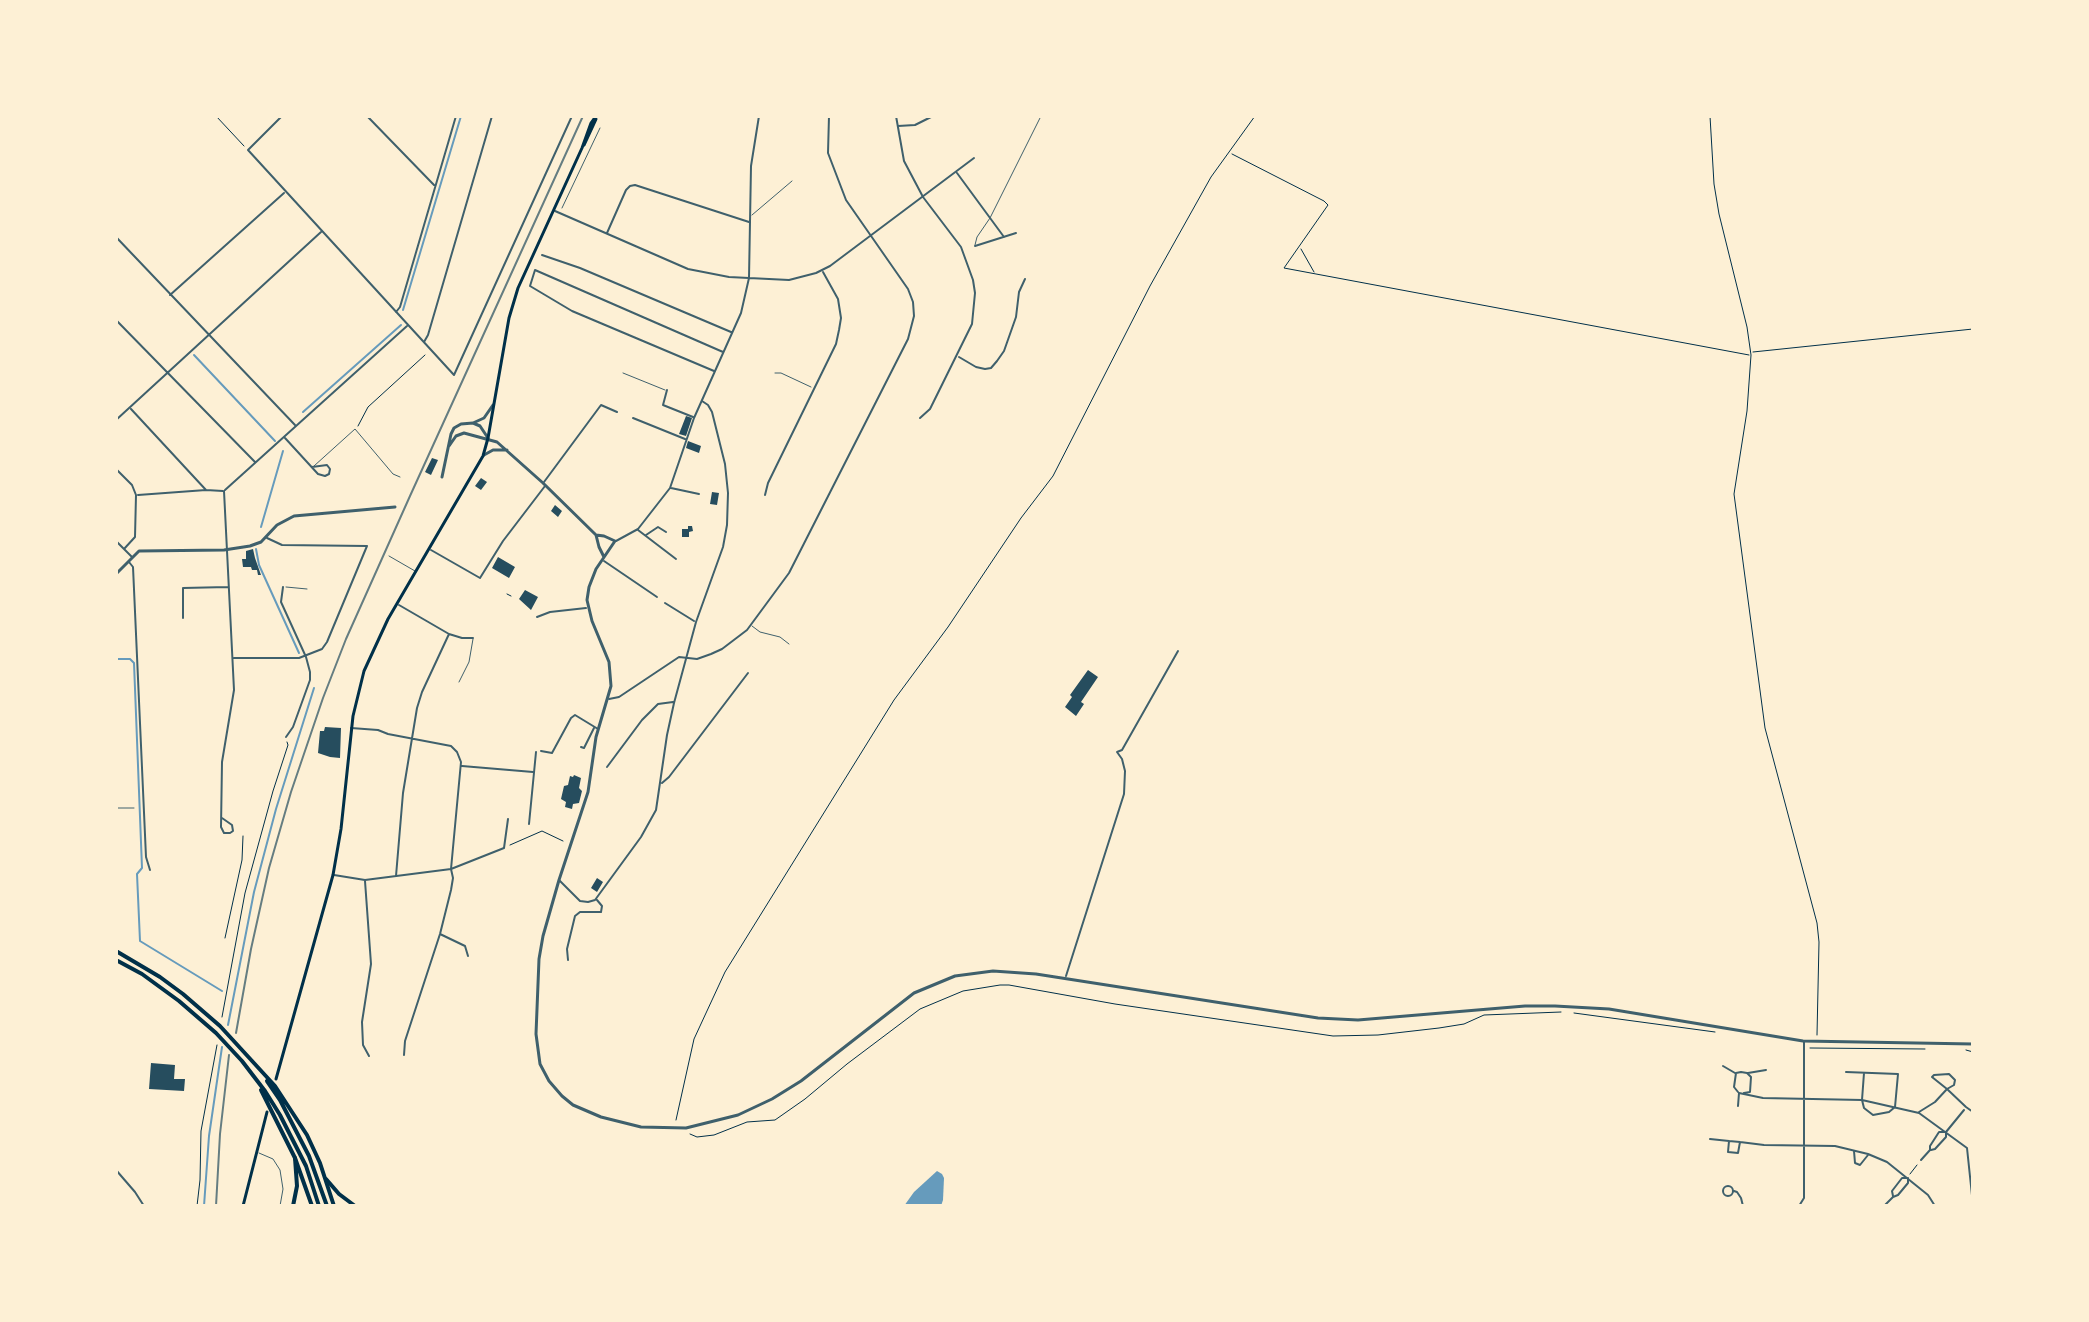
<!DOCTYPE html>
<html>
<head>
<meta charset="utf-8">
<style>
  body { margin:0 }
  #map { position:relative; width:2089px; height:1322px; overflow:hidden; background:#fdf0d5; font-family:Poppins,sans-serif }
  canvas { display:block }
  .frame { position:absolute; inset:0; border:118px solid #fdf0d5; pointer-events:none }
</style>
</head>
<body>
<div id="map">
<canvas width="2089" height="1322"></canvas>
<div class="frame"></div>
</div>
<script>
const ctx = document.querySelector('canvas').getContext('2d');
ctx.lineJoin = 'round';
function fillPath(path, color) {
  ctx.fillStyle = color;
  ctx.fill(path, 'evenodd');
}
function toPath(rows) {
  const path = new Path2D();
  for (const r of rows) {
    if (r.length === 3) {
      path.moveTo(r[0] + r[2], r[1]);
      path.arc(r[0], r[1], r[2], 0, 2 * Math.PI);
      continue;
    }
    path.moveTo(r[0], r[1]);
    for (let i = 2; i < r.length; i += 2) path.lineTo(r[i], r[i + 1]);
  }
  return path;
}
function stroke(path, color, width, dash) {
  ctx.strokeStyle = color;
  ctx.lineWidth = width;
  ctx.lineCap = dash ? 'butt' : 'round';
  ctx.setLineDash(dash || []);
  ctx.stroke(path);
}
fillPath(toPath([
  [937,1171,942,1174,944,1178,943,1200,941,1206,904,1206,914,1192]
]), '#669bbc');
stroke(toPath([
  [403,310,461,116],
  [194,355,275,441],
  [303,412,401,325],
  [261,527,283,451],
  [256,549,259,565,299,653],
  [116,659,130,659,134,663,142,868,137,874,140,941,222,991],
  [228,1025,254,892,276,809,314,688],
  [204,1206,209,1136,222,1047]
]), '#669bbc', 2);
fillPath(toPath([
  [686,416,692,418,686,436,679,434],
  [688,441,701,446,699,453,686,448],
  [432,458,438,460,431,475,425,472],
  [481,478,487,482,481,490,475,486],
  [712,492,719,493,717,505,710,504],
  [555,505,562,511,558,517,551,511],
  [688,526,692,526,693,531,689,532,689,537,682,537,682,529,688,529],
  [253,549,255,558,261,575,258,575,257,570,252,570,251,567,243,567,242,559,246,559,246,551],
  [498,557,515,567,509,578,492,568],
  [525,590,538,597,531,610,519,599],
  [1088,670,1098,677,1081,702,1084,704,1076,716,1065,707,1072,697,1070,695],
  [325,727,341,728,340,758,330,757,318,753,320,731,324,731],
  [574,775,581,778,579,788,582,791,579,803,573,804,572,809,565,807,566,802,561,799,564,786,568,785,570,776,573,777],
  [597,878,603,882,597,892,591,888],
  [151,1063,175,1065,174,1079,185,1079,184,1091,149,1089]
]), '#264d5e');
stroke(toPath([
  [216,116,244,146],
  [1710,116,1714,184,1719,214,1747,327,1751,355,1747,411,1734,494,1765,728,1817,923,1819,942,1817,1035],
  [1232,154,1324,201,1328,205,1284,268,1749,355],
  [1301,249,1314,272],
  [1753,352,1973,329],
  [358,426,368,407,425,355],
  [507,594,511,596],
  [510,845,542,831,563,841],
  [225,938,242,860,243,836],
  [1574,1013,1715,1032],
  [222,1017,245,893,273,791,288,745,287,742],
  [1810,1048,1925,1049],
  [1966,1050,1973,1052],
  [676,1120,694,1039,725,972,894,700,948,627,1021,518,1053,476,1150,286,1211,177,1255,116],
  [690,1134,697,1137,714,1135,747,1122,775,1120,805,1099,847,1064,920,1009,963,991,1000,985,1009,985,1115,1004,1333,1036,1378,1035,1439,1028,1464,1024,1484,1015,1561,1012],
  [1910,1174,1917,1165],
  [197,1206,200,1180,201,1131,217,1045]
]), '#003049', 1);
stroke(toPath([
  [562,208,600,128],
  [752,215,792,181],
  [975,245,977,237,990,218,1041,116],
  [623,373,665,390],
  [775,373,781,373,811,387],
  [314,466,355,429,393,474,400,477],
  [389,556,415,571],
  [286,587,307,589],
  [752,626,760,632,780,637,789,644],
  [459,682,469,662,473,639],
  [116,808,134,808],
  [259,1153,273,1159,280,1170,283,1189,280,1206]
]), '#3f606c', 1);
stroke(toPath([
  [581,747,584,748,594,728]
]), '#3f606c', 2);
stroke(toPath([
  [282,116,248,150,454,375,572,116],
  [367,116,434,185],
  [896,116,904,161,923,197,961,247,973,280,975,293,972,324,930,409,920,418],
  [898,126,915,125,933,116],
  [957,173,1004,237],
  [555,211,688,269,729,277,789,280,816,273,830,266,974,158],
  [607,233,626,190,630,186,635,185,749,222],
  [116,237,295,425],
  [975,246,1016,233],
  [542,255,580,268,731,332],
  [170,295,284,193],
  [396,312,400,307,456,116],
  [116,320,255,462],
  [424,342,428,335,492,116],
  [959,357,976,367,985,369,991,368,997,361,1004,351,1016,317,1019,292,1025,279],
  [714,371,572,311,530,286,535,270,723,352],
  [667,390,663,405,693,417],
  [131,409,206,490],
  [633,418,685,439],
  [116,420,321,232],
  [285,438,318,474,325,476,329,474,330,469,327,465,312,467],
  [116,469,132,485,136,495,135,537,124,549],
  [544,482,601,405,617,412],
  [671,488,699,494],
  [225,490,407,326],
  [138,495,206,490,223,491],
  [765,495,768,483,836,344,839,330,841,318,838,299,823,272],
  [638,530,676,559],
  [646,535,658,527,666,532],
  [116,541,132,557],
  [616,541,638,529,670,488,694,418,741,313,749,278,751,166,759,116],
  [431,550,480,578,503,541,545,486],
  [604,561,657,597],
  [129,562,133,567,146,857,150,870],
  [283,587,281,602,306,657,310,672,310,680,293,727,286,737],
  [665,603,694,621],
  [399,605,449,634,462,638,473,638],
  [537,617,550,612,586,608],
  [183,618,183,588,228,587],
  [234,658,299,658,322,649,327,642,367,546,282,545,267,538],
  [609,699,619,697,679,657,697,659,711,654,722,649,747,630,789,573,908,339,914,316,913,302,908,289,846,200,828,153,829,116],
  [351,728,378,730,388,734,451,746,457,752,461,762,451,869,453,878,451,890,440,934,405,1041,404,1055],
  [541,751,552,753,571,718,575,715,598,729],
  [462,766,533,772],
  [607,767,642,720,658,704,673,702],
  [662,783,669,777,748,673],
  [222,818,232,825,233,831,230,833,224,833,221,827,222,762,234,690,224,491],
  [529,824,536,752],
  [334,875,365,880,451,869,504,848,508,819],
  [396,876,403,793,417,708,422,692,449,634],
  [559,880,580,901,588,902,595,900,641,837,656,810,667,735,674,703,696,622,723,547,727,525,728,493,725,464,712,412,708,405,702,401],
  [365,881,371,964,362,1022,363,1045,369,1056],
  [440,934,465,946,468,956],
  [568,960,567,949,575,916,580,912,601,912,602,906,597,900],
  [1066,976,1124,794,1125,771,1122,759,1117,752,1122,750,1178,651],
  [1723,1066,1735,1073],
  [1846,1072,1898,1074,1895,1107,1889,1112,1873,1115,1864,1108,1862,1100,1864,1073],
  [1748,1073,1766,1070],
  [1738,1092,1734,1087,1736,1073,1741,1072,1747,1073,1751,1077,1750,1092,1744,1093],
  [1738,1106,1739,1093,1763,1098,1862,1100,1919,1113,1967,1148,1973,1205],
  [1919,1112,1935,1102,1947,1089,1954,1085,1955,1080,1949,1074,1934,1075,1932,1077,1947,1089,1966,1107,1973,1112],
  [1710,1139,1729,1141],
  [1740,1142,1738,1153,1728,1152,1729,1141,1740,1142,1764,1145,1835,1146,1868,1154,1887,1162,1928,1195,1935,1206],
  [1931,1150,1935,1149,1946,1137,1946,1132],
  [1854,1151,1855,1163,1860,1165,1868,1155],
  [1921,1160,1930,1150,1930,1146,1939,1132,1946,1132,1964,1110],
  [116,1170,135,1192,144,1206],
  [1728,1191,5],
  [1734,1191,1737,1192,1741,1198,1743,1206],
  [1893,1196,1892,1191,1902,1178,1907,1178],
  [1799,1206,1804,1198,1804,1042],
  [1884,1206,1893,1197,1898,1195,1908,1183,1908,1178]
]), '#3f606c', 2);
stroke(toPath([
  [473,423,484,418,493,405],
  [449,446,456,436,464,433,497,442,543,483,596,535,599,547,604,557],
  [484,455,493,450,507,450],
  [442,477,451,434,454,428,461,424,473,423,480,426,488,438],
  [596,535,604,536,615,541,596,569,589,587,587,600,592,621,609,662,611,686,596,737,588,792,559,880,543,936,539,959,536,1034,540,1064,549,1081,562,1096,573,1105,601,1117,641,1127,686,1128,738,1115,772,1099,801,1081,914,993,955,976,993,971,1036,974,1318,1018,1358,1020,1525,1006,1555,1006,1609,1009,1803,1041,1973,1044],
  [116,574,139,551,224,550,250,546,261,542,277,525,294,516,395,507]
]), '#3f606c', 3);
stroke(toPath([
  [584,145,596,119],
  [276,1079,333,875,341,829,353,716,364,671,388,619,483,456,488,438,509,318,518,288,582,148,591,123,596,116],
  [243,1206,267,1112]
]), '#003049', 3);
stroke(toPath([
  [116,951,160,977,183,994,220,1026,275,1086,307,1135,320,1163,334,1206],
  [116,960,142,974,179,1001,216,1033,242,1061,265,1091,280,1115,306,1166,319,1206],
  [267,1081,280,1100,309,1156,327,1206],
  [261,1090,295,1158,312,1206]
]), '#003049', 4);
stroke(toPath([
  [326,1179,339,1194,355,1206],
  [293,1206,297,1186,295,1158]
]), '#003049', 4);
stroke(toPath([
  [236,1033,251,949,269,868,291,792,323,698,346,639,410,496,583,116],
  [216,1206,220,1134,229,1055]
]), '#657d81', 2);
</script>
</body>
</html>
